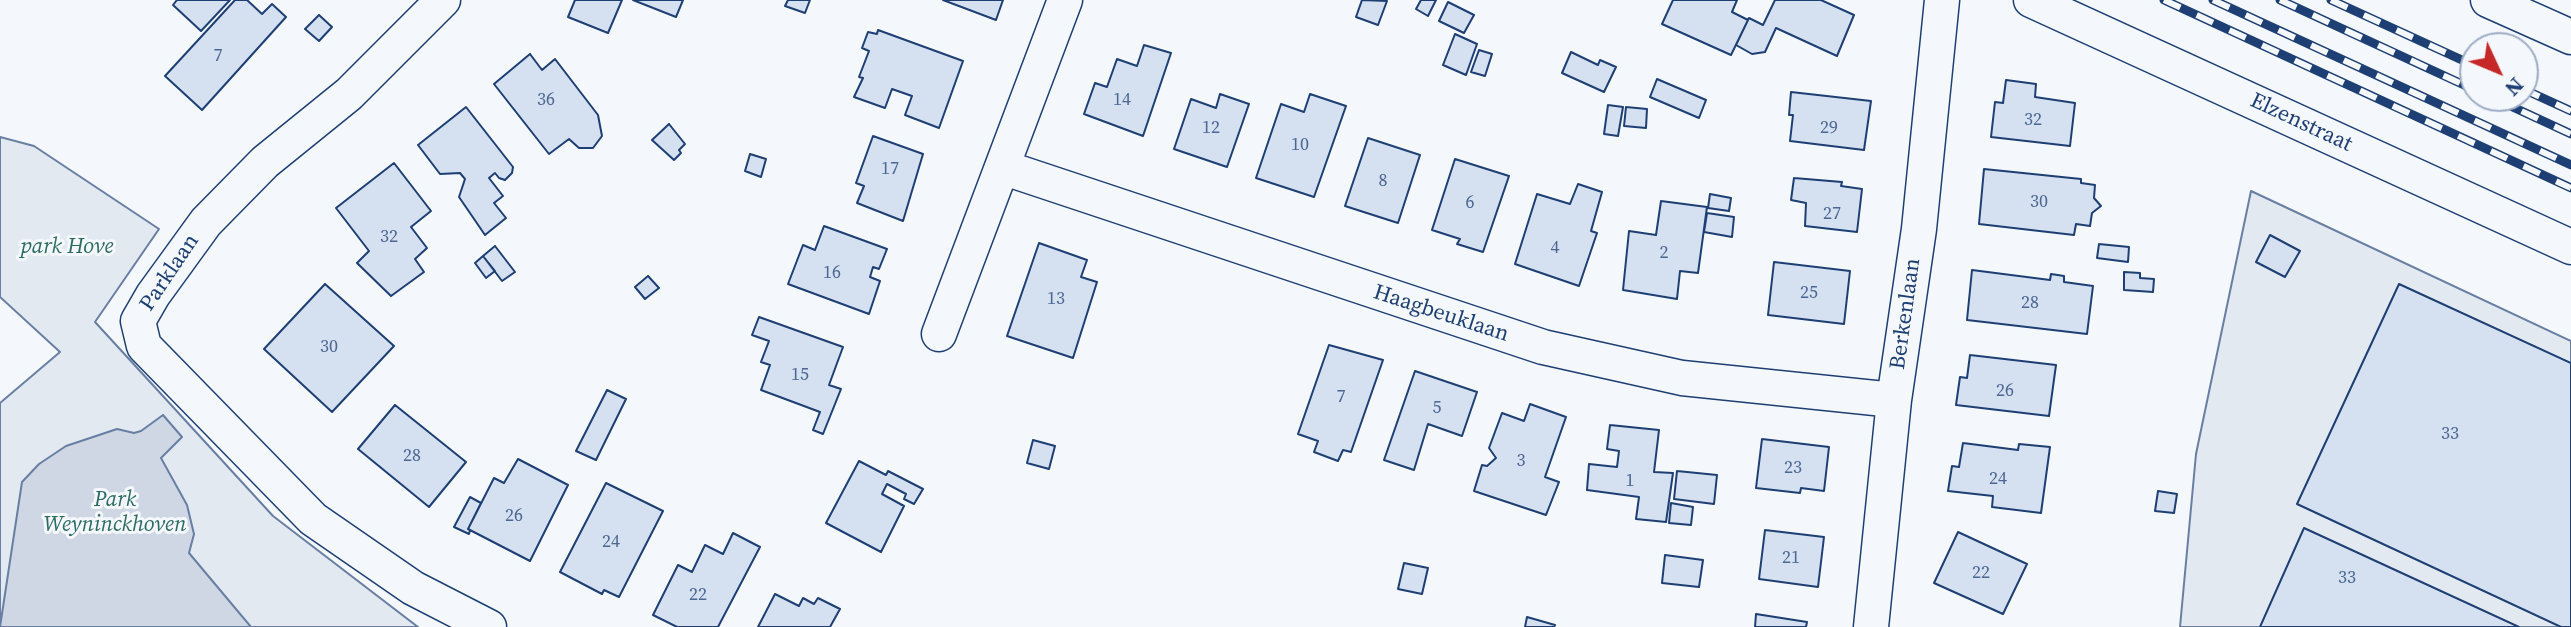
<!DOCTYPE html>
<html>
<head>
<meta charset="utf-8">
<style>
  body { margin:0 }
  #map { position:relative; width:2571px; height:627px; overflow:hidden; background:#f4f7fb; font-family:"Source Serif 4",serif }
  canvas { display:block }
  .north { position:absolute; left:2459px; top:32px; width:80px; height:80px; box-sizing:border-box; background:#f4f7fb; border:2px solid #9eadc5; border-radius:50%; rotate:134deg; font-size:22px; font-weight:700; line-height:32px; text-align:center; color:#1d3f73 }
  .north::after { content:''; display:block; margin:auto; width:28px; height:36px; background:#c62828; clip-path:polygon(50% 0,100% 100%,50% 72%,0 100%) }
</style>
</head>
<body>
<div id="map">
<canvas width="2571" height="627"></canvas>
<div class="north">N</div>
</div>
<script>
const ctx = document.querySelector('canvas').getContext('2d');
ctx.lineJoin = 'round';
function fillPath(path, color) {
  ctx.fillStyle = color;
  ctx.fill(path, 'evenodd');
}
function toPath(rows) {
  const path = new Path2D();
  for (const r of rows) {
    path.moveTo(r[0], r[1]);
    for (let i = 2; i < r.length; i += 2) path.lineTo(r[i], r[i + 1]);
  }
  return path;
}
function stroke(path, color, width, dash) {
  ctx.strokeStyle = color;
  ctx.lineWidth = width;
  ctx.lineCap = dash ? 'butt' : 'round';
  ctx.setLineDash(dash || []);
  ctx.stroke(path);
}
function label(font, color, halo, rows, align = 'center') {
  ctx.font = font + ' "Source Serif 4",serif';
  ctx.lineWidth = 6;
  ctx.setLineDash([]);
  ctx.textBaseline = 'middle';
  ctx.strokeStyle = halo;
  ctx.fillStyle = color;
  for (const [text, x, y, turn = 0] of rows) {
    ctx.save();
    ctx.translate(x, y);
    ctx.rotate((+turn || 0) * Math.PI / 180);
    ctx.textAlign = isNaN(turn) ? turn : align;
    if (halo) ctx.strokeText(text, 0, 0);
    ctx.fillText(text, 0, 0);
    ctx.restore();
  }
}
const green = toPath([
  [0,137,34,146,159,229,95,322,273,516,418,627,0,627,0,403,60,352,0,297,0,137],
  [2251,191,2571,341,2571,627,2180,627,2196,454,2251,191]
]);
fillPath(green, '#e3e9f0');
stroke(green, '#687fa3', 2);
const water = toPath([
  [163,415,182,437,161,458,187,505,194,534,189,553,251,627,0,627,22,482,39,464,66,446,117,429,134,433,141,431,163,415]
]);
fillPath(water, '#cfd7e4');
stroke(water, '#687fa3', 2);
const building = toPath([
  [177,0,230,0,201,31,173,5,177,0],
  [235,0,247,0,262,14,272,4,286,17,202,110,165,76,235,0],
  [575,0,622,0,608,33,568,17,575,0],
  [633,0,683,0,676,17,633,0],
  [788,0,810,0,805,13,785,6,788,0],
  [943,0,1003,0,996,20,943,0],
  [1362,0,1387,1,1378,25,1356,17,1362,0],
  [1421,0,1436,0,1428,16,1416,9,1421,0],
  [1673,0,1737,0,1732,12,1748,20,1731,55,1662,24,1673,0],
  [1775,0,1821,0,1854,15,1837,56,1776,28,1765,52,1752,54,1736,45,1748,20,1749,18,1763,25,1775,0],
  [1448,2,1474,15,1464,33,1439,21,1448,2],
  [319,15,332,27,319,41,305,29,319,15],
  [878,30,963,61,939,128,905,115,912,96,892,89,885,108,854,97,863,78,859,77,869,51,862,48,868,32,877,34,878,30],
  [1455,34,1477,44,1466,75,1443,65,1455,34],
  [1144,45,1171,53,1143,136,1084,114,1095,83,1107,87,1117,59,1137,66,1144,45],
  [1479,50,1492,54,1485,76,1471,72,1479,50],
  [1571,52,1598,65,1600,60,1616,67,1604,92,1562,73,1571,52],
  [530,54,542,70,555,59,598,115,602,136,593,148,579,148,569,139,549,154,494,84,530,54],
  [1657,79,1706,100,1699,118,1650,97,1657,79],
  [2006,80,2036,84,2035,97,2075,103,2070,146,1991,137,1995,102,2003,103,2006,80],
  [1791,92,1871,101,1864,150,1790,141,1793,115,1789,115,1791,92],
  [1220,94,1249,104,1227,167,1174,149,1191,99,1216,108,1220,94],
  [1310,94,1346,106,1314,197,1256,178,1281,104,1304,112,1310,94],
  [1608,105,1623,107,1618,136,1604,134,1608,105],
  [466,107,513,167,512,173,505,180,499,178,495,173,489,178,503,196,494,203,506,218,485,235,459,197,465,179,460,173,440,174,418,145,466,107],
  [1626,107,1647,109,1646,128,1624,126,1626,107],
  [669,124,685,144,679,150,681,153,674,160,652,140,669,124],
  [873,136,923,154,903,221,857,203,864,186,856,183,873,136],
  [1368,138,1420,155,1398,223,1345,206,1368,138],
  [750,154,766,159,761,177,745,171,750,154],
  [1455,159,1509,176,1483,252,1457,244,1460,239,1432,230,1455,159],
  [394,163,431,211,411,227,427,248,415,259,424,272,391,296,357,263,369,251,336,208,394,163],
  [1984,169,2081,179,2081,183,2095,185,2094,198,2101,206,2092,213,2090,226,2076,224,2074,235,1979,224,1984,169],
  [1794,178,1842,182,1841,186,1862,189,1857,232,1805,226,1806,203,1791,200,1794,178],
  [1578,184,1602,192,1591,231,1597,233,1579,286,1515,264,1537,194,1570,204,1578,184],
  [1710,194,1731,198,1729,211,1708,208,1710,194],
  [1661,201,1707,207,1698,273,1680,271,1677,299,1623,290,1629,231,1656,235,1661,201],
  [1707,213,1734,217,1732,237,1704,232,1707,213],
  [824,226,887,249,879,269,873,267,870,277,880,281,869,314,788,284,803,245,815,250,824,226],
  [2270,235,2300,251,2285,277,2256,262,2270,235],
  [1039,243,1087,260,1081,277,1097,282,1073,358,1007,336,1039,243],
  [2099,244,2129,247,2128,262,2097,258,2099,244],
  [495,246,515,272,502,281,483,256,495,246],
  [483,256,495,271,486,278,475,263,483,256],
  [1774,262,1850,271,1844,324,1768,315,1774,262],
  [1972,270,2050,280,2051,274,2064,276,2064,282,2093,286,2087,334,1967,320,1972,270],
  [2124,272,2140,273,2140,278,2154,279,2153,292,2124,290,2124,272],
  [648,276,659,288,645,299,635,287,648,276],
  [325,284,394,346,332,412,264,349,325,284],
  [2399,284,2571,363,2571,627,2561,627,2297,504,2399,284],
  [759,317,843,347,829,385,841,389,823,434,813,430,820,412,761,390,770,365,761,362,769,341,752,335,759,317],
  [1329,345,1383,360,1351,452,1343,450,1338,461,1314,452,1318,441,1298,434,1329,345],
  [1970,355,2056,365,2049,416,1956,405,1960,377,1967,378,1970,355],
  [1415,371,1477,392,1462,436,1428,424,1414,470,1384,460,1415,371],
  [607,390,626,399,596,460,576,451,607,390],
  [1530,404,1566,417,1545,477,1559,482,1546,515,1474,491,1482,465,1487,466,1496,458,1489,448,1502,413,1524,421,1530,404],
  [395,405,466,462,429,507,358,449,395,405],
  [1610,425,1659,430,1654,472,1673,473,1666,522,1636,519,1639,497,1587,490,1589,464,1617,467,1619,451,1607,449,1610,425],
  [1762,439,1829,447,1824,491,1801,488,1800,493,1756,488,1762,439],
  [1033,440,1055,446,1049,469,1027,463,1033,440],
  [1963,443,2018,450,2019,444,2050,447,2041,513,1992,507,1993,496,1948,491,1952,466,1959,467,1963,443],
  [518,459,568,485,530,561,468,529,494,478,504,483,518,459],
  [859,461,886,475,888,471,923,489,914,504,904,499,906,494,887,484,882,494,904,506,881,552,826,523,859,461],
  [1677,471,1717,475,1714,504,1674,499,1677,471],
  [606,483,663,511,619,597,604,590,602,594,560,572,606,483],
  [2158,491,2177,494,2174,513,2155,511,2158,491],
  [470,497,481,503,468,529,470,530,469,534,454,527,470,497],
  [1671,503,1693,507,1691,525,1669,523,1671,503],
  [2304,528,2519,627,2260,627,2304,528],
  [1765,530,1824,537,1818,587,1759,579,1765,530],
  [1958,532,2027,564,2003,614,1934,583,1958,532],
  [733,533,760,547,718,627,677,627,653,615,678,565,692,572,705,545,723,554,733,533],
  [1665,555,1703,560,1699,587,1662,583,1665,555],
  [1404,563,1428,568,1422,594,1398,589,1404,563],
  [775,594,799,606,803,598,814,604,818,598,840,609,830,627,758,627,775,594],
  [1756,614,1807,622,1806,627,1755,627,1756,614],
  [1527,617,1555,625,1554,627,1525,627,1527,617]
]);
fillPath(building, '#d5e0f0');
stroke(building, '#1d3f73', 2);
const minor = toPath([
  [443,0,349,94,265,162,206,222,153,295,138,321,144,346,313,519,413,588,489,627],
  [2031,0,2571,247],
  [2488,0,2571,37],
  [1002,167,1065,0],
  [939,334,1002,167,1543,347,1682,378,1894,400],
  [1871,627,1894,400,1919,229,1942,0]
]);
stroke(minor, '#1d3f73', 37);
stroke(minor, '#f4f7fb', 34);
const rail = toPath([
  [2164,0,2571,188],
  [2213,0,2571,165],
  [2280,0,2475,90],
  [2331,0,2475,66],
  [2523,89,2571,111],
  [2489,96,2571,134]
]);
stroke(rail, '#1d3f73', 9);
stroke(rail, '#f4f7fb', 6, [18]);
label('18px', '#4b6792', null, [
  ["7",218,56],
  ["36",546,100],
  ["14",1122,100],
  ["32",2033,120],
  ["12",1211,128],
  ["29",1829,128],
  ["10",1300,145],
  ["17",890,169],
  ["8",1383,181],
  ["30",2039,202],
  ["6",1470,203],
  ["27",1832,214],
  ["32",389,237],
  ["4",1555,248],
  ["2",1664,253],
  ["16",832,273],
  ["25",1809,293],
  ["13",1056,299],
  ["28",2030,303],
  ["30",329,347],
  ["15",800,375],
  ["26",2005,391],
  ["7",1341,397],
  ["5",1437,408],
  ["33",2450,434],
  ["28",412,456],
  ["3",1521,461],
  ["23",1793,468],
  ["24",1998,479],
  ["1",1630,481],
  ["26",514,516],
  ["24",611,542],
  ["21",1791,558],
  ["22",1981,573],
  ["33",2347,578],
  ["22",698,595]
]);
label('22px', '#1d3f73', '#f4f7fb', [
  ["Elzenstraat",2301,123,25],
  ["Parklaan",170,273,-56],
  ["Haagbeuklaan",1441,314,18],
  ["Berkenlaan",1906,314,-82]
]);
label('italic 22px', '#2c6c60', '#f4f7fb', [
  ["park Hove",67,247],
  ["Park",115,500],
  ["Weyninckhoven",115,525]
]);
</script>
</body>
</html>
